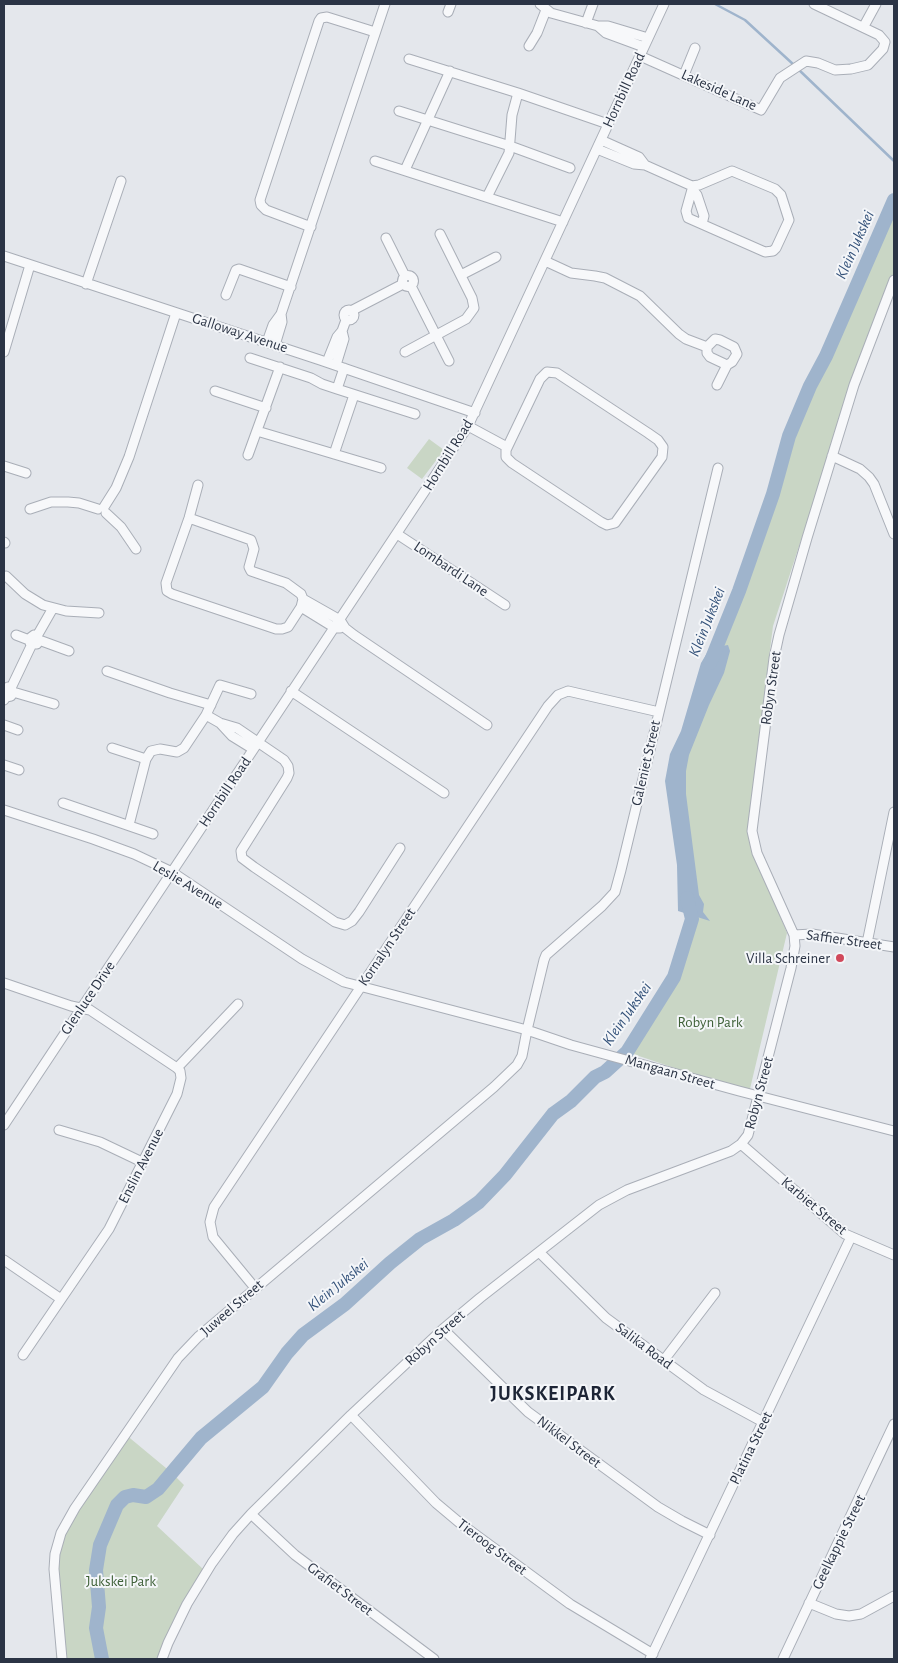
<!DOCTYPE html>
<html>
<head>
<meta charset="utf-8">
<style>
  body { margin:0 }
  #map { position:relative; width:898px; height:1663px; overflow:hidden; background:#e4e7ec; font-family:"Alegreya Sans",sans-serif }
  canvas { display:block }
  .frame { position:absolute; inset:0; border:5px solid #2b3445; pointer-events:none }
</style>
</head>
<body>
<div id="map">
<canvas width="898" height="1663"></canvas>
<div class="frame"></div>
</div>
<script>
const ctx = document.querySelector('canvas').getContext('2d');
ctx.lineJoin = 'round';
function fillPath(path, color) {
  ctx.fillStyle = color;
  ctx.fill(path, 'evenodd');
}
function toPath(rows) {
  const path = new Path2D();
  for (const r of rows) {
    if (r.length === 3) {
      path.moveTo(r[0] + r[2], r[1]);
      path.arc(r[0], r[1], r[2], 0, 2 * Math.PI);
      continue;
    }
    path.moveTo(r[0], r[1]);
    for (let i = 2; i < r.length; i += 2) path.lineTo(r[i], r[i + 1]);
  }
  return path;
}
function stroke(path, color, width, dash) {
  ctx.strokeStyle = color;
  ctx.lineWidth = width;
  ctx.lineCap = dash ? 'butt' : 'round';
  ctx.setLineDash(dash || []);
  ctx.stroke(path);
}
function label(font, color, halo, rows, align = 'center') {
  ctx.font = font + ' "Alegreya Sans",sans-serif';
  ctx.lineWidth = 4;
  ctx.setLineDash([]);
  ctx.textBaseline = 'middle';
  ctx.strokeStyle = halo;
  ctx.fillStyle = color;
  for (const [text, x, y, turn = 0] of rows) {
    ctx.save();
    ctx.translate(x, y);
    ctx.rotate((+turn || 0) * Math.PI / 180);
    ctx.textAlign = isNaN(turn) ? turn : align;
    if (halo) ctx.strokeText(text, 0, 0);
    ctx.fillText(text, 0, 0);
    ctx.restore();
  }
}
fillPath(toPath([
  [894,200,894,276,873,329,832,445,773,626,747,833,787,933,749,1093,627,1052,674,977,692,919,686,894,674,777,714,656,773,494,789,436,810,386,826,356],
  [429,439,444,450,422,479,407,468],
  [125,1434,172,1473,184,1485,157,1526,203,1569,178,1611,160,1659,56,1659,55,1586,65,1524]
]), '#c9d6c5');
fillPath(toPath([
  [728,645,730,651,724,673,709,705,689,755,686,771,686,794,699,895,704,904,703,912,710,921,678,911,677,865,665,781,670,754,681,731,701,663,710,648]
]), '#9fb4cc');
stroke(toPath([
  [715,4,745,20,794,65],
  [798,69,894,161]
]), '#9fb4cc', 2.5);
stroke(toPath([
  [710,663,739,591,773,494,789,436,810,386,826,356,894,200],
  [102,1659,96,1628,99,1607,96,1570,100,1545,117,1505,125,1497,133,1495,146,1497,158,1489,201,1438,263,1387,287,1353,303,1335,345,1304,390,1263,420,1239,454,1220,479,1202,505,1175,553,1114,571,1101,595,1077,605,1072,627,1052,674,977,692,919,687,898]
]), '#9fb4cc', 14);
const street = toPath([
  [540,4,551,13,598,26,608,26,648,38],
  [448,12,451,4],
  [586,23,593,4],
  [598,26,606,33,644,47],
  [864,26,876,4],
  [529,46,537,33,546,10],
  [640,56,761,110,780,78,806,61,818,63,835,70,851,69,868,65,883,49,885,42,879,35,814,4],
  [409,59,518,93,608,124],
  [684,75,695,48],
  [399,111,510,146,570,168],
  [601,140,639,157,645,165],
  [597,149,634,164,645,165,692,186,699,185,732,171,775,189,781,195,789,220,776,248,773,251,765,252,688,218,686,211,693,186],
  [375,161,563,222],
  [405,170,450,71],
  [692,189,697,195,704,216,702,224],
  [487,197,509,153,512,115,518,93],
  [311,227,266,210,261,205,260,200,319,21,321,18,327,17,375,32],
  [386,238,405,276],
  [4,256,320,360,475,413],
  [545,261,571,273,595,276,605,278,640,296,679,334,686,339,707,347,707,353,710,357,727,365,717,385],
  [461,275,496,257],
  [408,281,5.5],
  [86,284,121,181],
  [411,286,449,361],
  [226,295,236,270,239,269,291,287],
  [349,315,5],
  [351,311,403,284],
  [267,342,273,325,281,314,385,4],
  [275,345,282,322,281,314],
  [707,347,715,339,720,340,734,347,737,354,732,362,727,365],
  [4,352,30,265],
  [405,352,466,319,474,308,472,298,440,234],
  [250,358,311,378,322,384,337,389,415,414],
  [327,362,337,337,342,331,346,320],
  [336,365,344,339,342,331],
  [547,372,557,373,648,433,658,440,663,447,662,457,615,523,607,525,601,522,512,463,506,457,506,450,540,379,547,372],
  [337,389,344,368],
  [215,391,266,408],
  [468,426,507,447],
  [257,431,381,468],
  [334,454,354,395],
  [248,455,280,367],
  [832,456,860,469,869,477,874,484,894,534],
  [4,466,26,473],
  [104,507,116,488,129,457,176,313],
  [30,509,51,502,68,502,79,503,98,509],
  [106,513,121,527,136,549],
  [189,518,251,540,254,549,249,567,251,571,286,583,301,594,303,599,301,607,288,627,282,629,276,629,172,594,167,591,166,583,189,518,198,485],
  [397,534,505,605],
  [4,542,5,543],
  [6,576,25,594,43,605,66,611,99,613],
  [303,599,340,620,345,628,354,635,487,725],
  [301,607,335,628,340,628],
  [16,635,29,640],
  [37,636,53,608],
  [39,640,69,651],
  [107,671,170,693,211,705],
  [11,688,32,644,30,643,30,638,34,635,37,636,38,642,37,644,32,644],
  [4,691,8,687,11,688,13,692,11,696,6,697,4,700],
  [291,691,444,793],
  [13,692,54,704],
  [206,715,220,723,237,728,284,760,288,766,289,773,287,778,241,851,242,858,254,867,335,922,345,925,352,921,359,912,400,848],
  [220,723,232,736,253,749],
  [4,725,18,730],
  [112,748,146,759],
  [4,765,19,770],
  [63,803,153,834],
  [4,810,93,839,134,854,172,872,302,959,344,982,527,1030,571,1045,739,1091,894,1131],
  [129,825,146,759,151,751,160,749,177,752,184,748,206,715,220,685,251,694],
  [794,935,812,934,894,947],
  [867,943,894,812],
  [4,983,71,1006,90,1010,177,1068,180,1071,181,1078,177,1094,109,1229,23,1355],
  [177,1068,238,1004],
  [4,1125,468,426,664,4],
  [59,1130,100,1142,142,1162],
  [741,1144,845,1234,894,1255],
  [539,1252,606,1318,704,1390,763,1422],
  [4,1260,61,1299],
  [255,1288,213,1237,210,1222,214,1207,548,706,558,695,568,691,659,712],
  [443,1329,528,1412,658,1507,682,1521,710,1535],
  [664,1360,715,1293],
  [351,1415,436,1503,461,1524,570,1604,653,1654],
  [251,1514,295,1555,434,1659],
  [809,1603,836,1614,849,1616,861,1614,894,1596],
  [62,1659,54,1569,55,1554,61,1533,75,1508,178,1358,198,1337,494,1087,517,1065,522,1056,527,1030,544,960,546,955,602,906,615,892,621,870,718,468],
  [162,1659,168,1643,187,1604,212,1563,233,1534,251,1514,351,1415,443,1329,480,1298,599,1205,627,1190,731,1151,741,1144,748,1135,791,968,795,946,794,935,757,853,752,831,774,658,779,635,807,538,854,385,894,280],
  [650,1659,851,1237],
  [783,1659,894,1424]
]);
stroke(street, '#a9aeb7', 11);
stroke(street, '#f7f8fa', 9);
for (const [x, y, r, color] of [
  [840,958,5,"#d1495b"]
]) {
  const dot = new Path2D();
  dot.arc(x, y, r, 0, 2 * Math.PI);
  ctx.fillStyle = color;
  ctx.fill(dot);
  stroke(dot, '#f4f6f9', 2);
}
label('15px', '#2b3445', '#f4f6f9', [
  ["Hornbill Road",624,90,-65],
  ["Lakeside Lane",719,90,24],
  ["Galloway Avenue",240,333,18],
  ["Hornbill Road",448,455,-58],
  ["Lombardi Lane",451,569,34],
  ["Robyn Street",771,688,-82],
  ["Galeniet Street",646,763,-77],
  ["Hornbill Road",225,792,-56],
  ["Leslie Avenue",188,885,31],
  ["Saffier Street",844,940,8],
  ["Kornalyn Street",387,947,-56],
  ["Glenluce Drive",88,998,-56],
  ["Mangaan Street",670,1072,16],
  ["Robyn Street",759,1093,-75],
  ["Enslin Avenue",141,1166,-63],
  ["Karbiet Street",814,1206,40],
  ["Juweel Street",232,1308,-41],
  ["Robyn Street",435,1338,-42],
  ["Salika Road",644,1346,37],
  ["Nikkel Street",569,1442,37],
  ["Platina Street",751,1448,-64],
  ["Geelkappie Street",839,1542,-64],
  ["Tieroog Street",492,1547,37],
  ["Grafiet Street",340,1589,37]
]);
label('15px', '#2b3445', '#f4f6f9', [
  ["Villa Schreiner",830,958]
], 'right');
label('15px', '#3f6138', '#f4f6f9', [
  ["Robyn Park",710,1022],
  ["Jukskei Park",121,1581]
]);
label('italic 16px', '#34527a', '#f4f6f9', [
  ["Klein Jukskei",855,245,-66],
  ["Klein Jukskei",707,622,-68],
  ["Klein Jukskei",627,1014,-55],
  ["Klein Jukskei",338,1285,-39]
]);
ctx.letterSpacing = '1px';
label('bold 20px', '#1d2536', '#f4f6f9', [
  ["JUKSKEIPARK",553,1394]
]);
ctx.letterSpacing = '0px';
</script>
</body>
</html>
